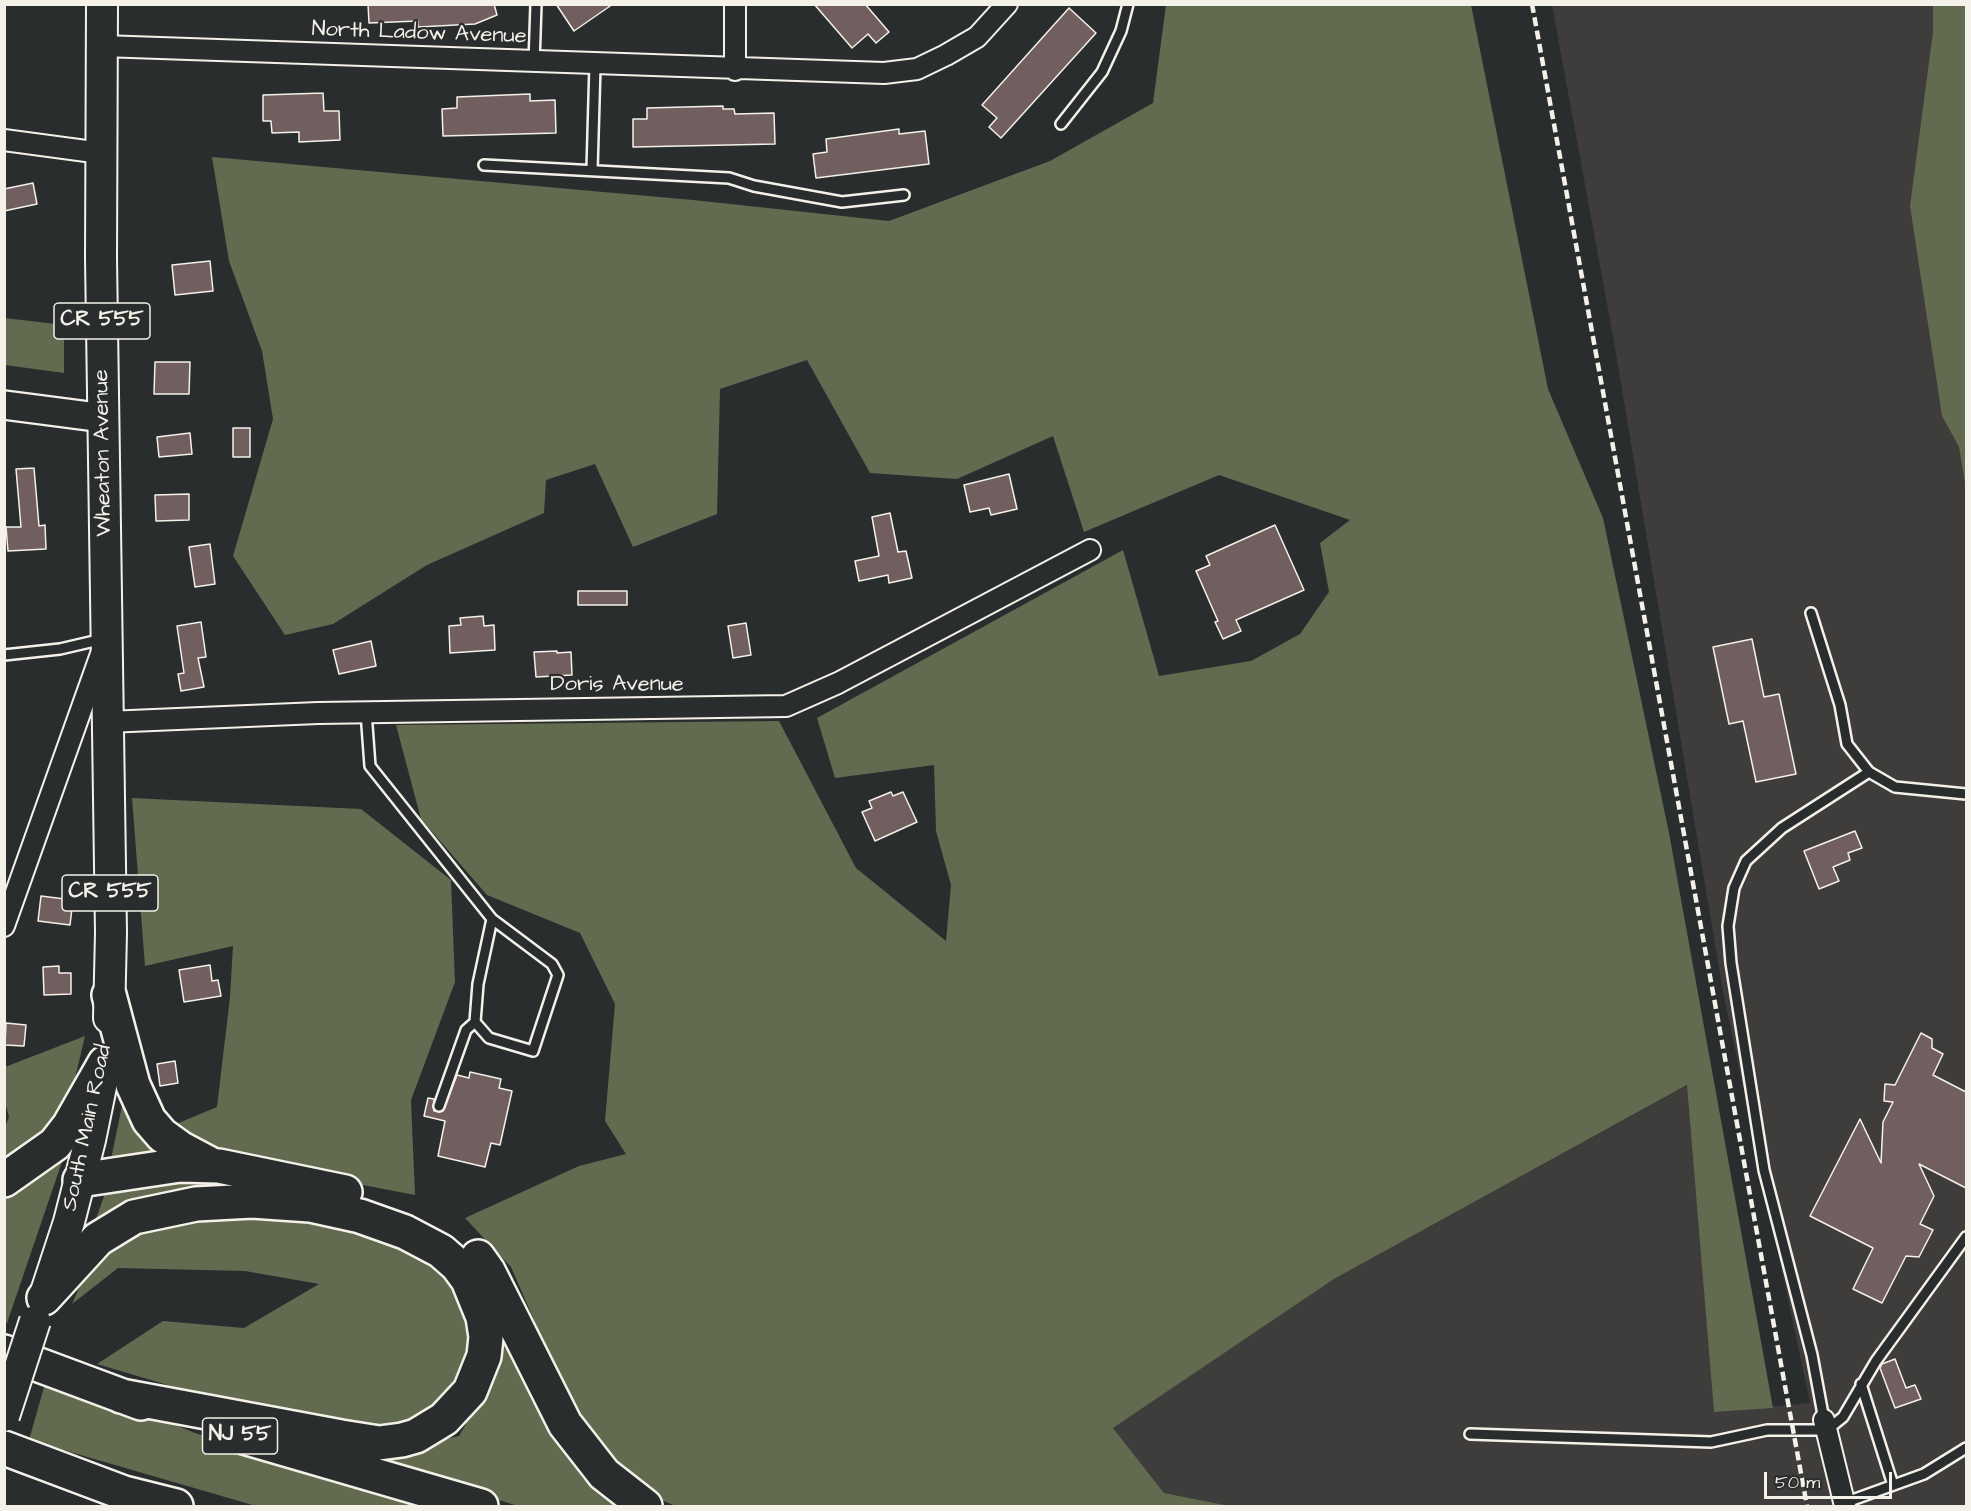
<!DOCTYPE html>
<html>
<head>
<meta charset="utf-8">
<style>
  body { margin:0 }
  #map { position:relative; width:1971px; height:1511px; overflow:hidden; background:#2a2d2e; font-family:"Architects Daughter",sans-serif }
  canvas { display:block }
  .frame { position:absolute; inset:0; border:6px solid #f4f1e8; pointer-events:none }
  .scale { position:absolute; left:1764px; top:1472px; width:128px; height:27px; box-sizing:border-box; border:3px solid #f4f1e8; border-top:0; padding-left:8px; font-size:18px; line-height:21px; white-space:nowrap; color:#f4f1e8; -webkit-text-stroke:4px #2a2d2e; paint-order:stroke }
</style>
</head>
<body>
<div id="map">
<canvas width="1971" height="1511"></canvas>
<div class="frame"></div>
<div class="scale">50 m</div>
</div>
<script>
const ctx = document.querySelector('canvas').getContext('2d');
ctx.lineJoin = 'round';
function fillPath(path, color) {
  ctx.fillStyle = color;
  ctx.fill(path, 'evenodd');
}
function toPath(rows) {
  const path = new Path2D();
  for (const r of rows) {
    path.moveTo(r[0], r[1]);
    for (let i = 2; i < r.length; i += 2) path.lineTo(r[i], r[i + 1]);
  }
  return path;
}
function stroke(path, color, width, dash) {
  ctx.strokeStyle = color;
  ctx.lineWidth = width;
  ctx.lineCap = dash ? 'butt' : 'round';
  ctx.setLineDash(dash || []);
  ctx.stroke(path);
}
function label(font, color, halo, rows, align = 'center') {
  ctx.font = font + ' "Architects Daughter",sans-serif';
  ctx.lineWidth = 4.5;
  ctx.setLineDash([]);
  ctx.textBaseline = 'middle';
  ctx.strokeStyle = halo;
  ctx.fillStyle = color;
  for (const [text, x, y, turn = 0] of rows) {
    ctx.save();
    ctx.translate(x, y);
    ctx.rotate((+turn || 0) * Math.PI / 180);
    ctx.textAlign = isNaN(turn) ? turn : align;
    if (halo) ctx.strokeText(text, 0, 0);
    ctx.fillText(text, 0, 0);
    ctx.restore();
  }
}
fillPath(toPath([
  [1552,5,1933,5,1942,416,1959,447,1966,490,1966,1506,1230,1506,1164,1493,1113,1428,1334,1279,1688,1085,1714,1412,1810,1403,1723,992,1614,342]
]), '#3f3c3c');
fillPath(toPath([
  [1166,5,1471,5,1548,389,1603,518,1669,833,1773,1408,1714,1412,1687,1085,1334,1279,1113,1428,1164,1493,1230,1506,676,1506,646,1494,574,1412,511,1267,465,1218,579,1166,626,1154,605,1121,615,1004,580,933,487,895,421,819,396,725,779,721,856,868,946,941,951,885,936,831,934,765,835,778,817,718,1123,550,1159,676,1251,661,1300,634,1329,592,1320,543,1350,520,1219,475,1084,532,1053,436,957,479,870,473,807,360,720,389,717,514,633,547,595,464,546,480,544,513,427,565,333,624,285,635,233,556,273,419,262,351,229,261,212,157,693,200,889,221,1050,161,1153,103],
  [1933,5,1966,5,1966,490,1959,447,1942,416,1910,206,1933,32],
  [5,318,64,325,64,373,5,365],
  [132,798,361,809,451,880,455,982,411,1100,415,1195,232,1160,176,1124,217,1107,230,997,233,946,145,966],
  [85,1036,68,1108,33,1155,5,1167,5,1127,9,1117,5,1102,5,1067],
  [124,1096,164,1154,109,1169],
  [66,1150,7,1323,5,1322,5,1192],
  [165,1178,273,1189,92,1230,108,1185],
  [277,1213,360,1226,421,1252,464,1293,475,1346,460,1389,394,1433,198,1394,97,1364,163,1321,244,1328,319,1284,245,1271,118,1268,72,1304,85,1274,126,1237,182,1216],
  [492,1309,555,1440,583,1478,618,1506,515,1505,361,1458,459,1436,492,1379],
  [48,1373,195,1433,449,1506,256,1506,29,1440]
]), '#626a50');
const building = toPath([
  [368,4,494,4,497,15,475,24,418,27,418,21,369,23,368,4],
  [556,4,613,4,574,31,556,4],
  [814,4,865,4,889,32,876,43,868,34,852,48,814,4],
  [1069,8,1096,33,1001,138,989,127,997,118,982,105,1069,8],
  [323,93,324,111,339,111,340,140,299,142,299,132,272,133,271,121,263,121,263,95,323,93],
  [530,94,530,101,555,100,556,133,443,136,442,109,457,108,457,97,530,94],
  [723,106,723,109,734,109,735,114,774,113,775,144,633,147,633,119,647,119,647,108,723,106],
  [899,129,899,134,925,131,929,164,816,178,813,154,827,152,826,139,899,129],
  [33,183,37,204,4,211,4,189,33,183],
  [210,261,213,291,175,295,172,265,210,261],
  [155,362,190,362,189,394,154,394,155,362],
  [233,428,250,428,250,457,233,457,233,428],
  [190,433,192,454,159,457,157,437,190,433],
  [34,468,39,526,45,525,46,549,8,551,6,527,21,527,16,469,34,468],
  [1009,474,1017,509,991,515,989,508,970,512,964,485,1009,474],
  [189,494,189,520,156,521,155,495,189,494],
  [890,513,898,552,906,551,912,578,889,583,888,575,859,581,855,561,879,556,872,517,890,513],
  [1275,525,1304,590,1236,620,1241,631,1223,639,1215,622,1218,621,1196,571,1210,565,1206,556,1275,525],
  [210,544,215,584,195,587,189,547,210,544],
  [578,591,627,591,627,605,578,605,578,591],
  [483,616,484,626,494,625,495,650,450,653,449,626,461,625,460,618,483,616],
  [201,622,206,657,198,658,204,687,181,691,178,674,184,673,177,626,201,622],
  [746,623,751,655,733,658,728,626,746,623],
  [1752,639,1764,697,1779,694,1796,774,1756,782,1743,721,1729,724,1713,647,1752,639],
  [371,641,376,666,339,674,333,650,371,641],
  [557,651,557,653,571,652,572,675,536,677,534,652,557,651],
  [891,792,893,796,903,792,917,822,875,841,862,812,872,808,869,801,891,792],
  [1855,831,1862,848,1848,853,1850,860,1833,867,1839,881,1819,889,1804,851,1855,831],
  [41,896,73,900,70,925,38,921,41,896],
  [210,965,212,981,218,980,221,996,184,1002,179,970,210,965],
  [59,966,59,973,71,973,71,994,44,995,43,967,59,966],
  [6,1023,26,1025,24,1046,5,1045,6,1023],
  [1921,1033,1932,1039,1932,1048,1943,1054,1933,1075,1966,1092,1966,1188,1919,1164,1934,1196,1920,1224,1933,1230,1919,1257,1906,1256,1882,1303,1853,1289,1873,1248,1810,1216,1860,1119,1881,1163,1883,1122,1893,1102,1884,1101,1885,1084,1895,1085,1921,1033],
  [175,1061,178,1083,160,1086,157,1064,175,1061],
  [470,1072,501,1079,499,1088,512,1091,500,1145,491,1143,485,1167,438,1156,445,1121,424,1116,428,1098,434,1099,434,1111,443,1111,457,1075,469,1078,470,1072],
  [1895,1359,1906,1388,1915,1385,1921,1399,1895,1408,1880,1368,1882,1364,1895,1359]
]);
fillPath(building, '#715e5e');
stroke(building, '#f4f1e8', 1.5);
const service = toPath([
  [534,63,536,4],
  [1061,124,1102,72,1121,31,1128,4],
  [484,165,729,178,754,186,842,202,904,195],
  [592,170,595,65],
  [1811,613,1840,705,1847,744,1869,772,1895,787,1966,794],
  [4,655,60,649,103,639],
  [366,712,370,766,492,919,478,984,475,1022,489,1038,533,1051,558,975,552,964,492,919],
  [439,1106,466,1030,475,1022],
  [1861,1384,1893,1485],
  [1824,1420,1812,1355,1764,1170,1731,963,1728,926,1734,888,1746,861,1782,828,1869,772],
  [1470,1434,1711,1442,1767,1430,1827,1430,1843,1417,1876,1361,1966,1237],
  [1844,1503,1924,1474,1966,1448]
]);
const minor = toPath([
  [735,4,735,70],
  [102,46,884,73,917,69,946,55,977,37,1007,4],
  [4,140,101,153],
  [107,722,318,713,786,706,838,683,1090,550],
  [4,926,101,654],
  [1824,1420,1845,1506]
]);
const secondary = toPath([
  [4,405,104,418]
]);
const primary = toPath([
  [102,4,101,258,111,933,109,1018],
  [44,1298,69,1222,90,1140,104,1072]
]);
const motorway = toPath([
  [109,995,133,1085,149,1120,162,1135,180,1148,212,1165],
  [4,1180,55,1144,69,1126,105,1063],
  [80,1180,180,1165,219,1166,345,1192],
  [478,1257,488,1271,565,1424,604,1474,645,1506],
  [44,1298,98,1239,134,1217,196,1204,252,1201,310,1205,360,1216,405,1232,441,1251,457,1265,468,1280,483,1317,486,1337,484,1356,470,1391,444,1419,416,1436,402,1440,379,1443,341,1437,121,1396],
  [4,1352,141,1403],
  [230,1433,481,1506],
  [4,1448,124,1493,176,1506]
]);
stroke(service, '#f4f1e8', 14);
stroke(minor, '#f4f1e8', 24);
stroke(secondary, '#f4f1e8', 32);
stroke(primary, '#f4f1e8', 34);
stroke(motorway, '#f4f1e8', 38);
stroke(service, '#2a2d2e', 9);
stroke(minor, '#2a2d2e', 20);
stroke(secondary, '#2a2d2e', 27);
stroke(primary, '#2a2d2e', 30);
stroke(motorway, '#2a2d2e', 33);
stroke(toPath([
  [1532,4,1807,1506]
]), '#f4f1e8', 4.5, [9, 4.5]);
const primaryBridge = toPath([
  [4,1416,35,1321]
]);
stroke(primaryBridge, '#f4f1e8', 34, []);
stroke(primaryBridge, '#2a2d2e', 30);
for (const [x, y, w] of [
  [102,321,96],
  [110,893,96],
  [240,1436,75]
]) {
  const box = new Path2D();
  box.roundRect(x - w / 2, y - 18, w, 36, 4.5);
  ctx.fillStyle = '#2a2d2e';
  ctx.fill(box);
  stroke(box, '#f4f1e8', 1.5);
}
label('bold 21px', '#f4f1e8', null, [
  ["CR 555",102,321],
  ["CR 555",110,893],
  ["NJ 55",240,1436]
]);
label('22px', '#f4f1e8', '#2a2d2e', [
  ["North Ladow Avenue",419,34,2],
  ["Wheaton Avenue",104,453,-91],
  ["Doris Avenue",617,685],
  ["South Main Road",88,1128,-78]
]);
</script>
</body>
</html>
